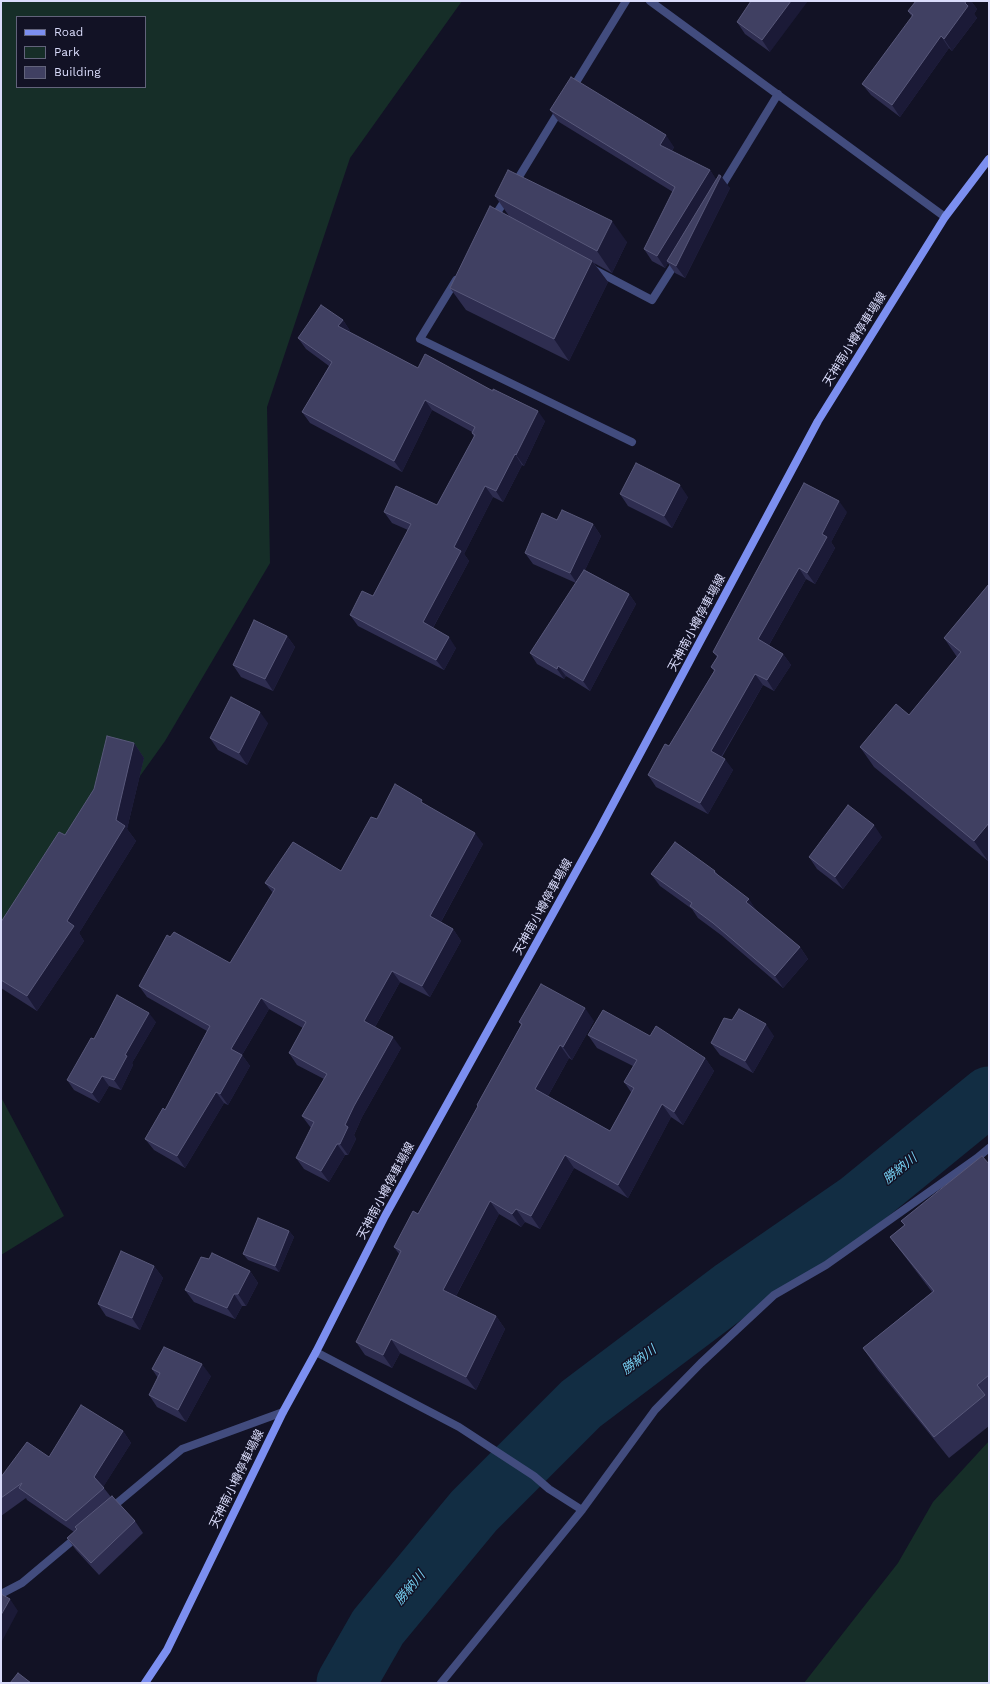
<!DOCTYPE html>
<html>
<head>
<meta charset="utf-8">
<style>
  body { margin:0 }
  #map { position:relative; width:990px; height:1684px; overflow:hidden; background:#121225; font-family:"Work Sans",sans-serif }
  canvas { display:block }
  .frame { position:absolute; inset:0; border:2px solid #dadcfb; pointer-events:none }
  .legend { position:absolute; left:16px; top:16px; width:130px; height:72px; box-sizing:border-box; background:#121225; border:1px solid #62637b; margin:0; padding:5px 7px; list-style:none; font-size:12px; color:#dadcfb }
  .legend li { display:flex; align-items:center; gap:8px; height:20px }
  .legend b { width:20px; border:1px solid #62637b }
</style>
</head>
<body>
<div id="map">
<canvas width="990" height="1684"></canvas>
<div class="frame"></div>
<ul class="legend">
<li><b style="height:5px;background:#7c8ff0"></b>Road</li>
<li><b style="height:11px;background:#162e28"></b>Park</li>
<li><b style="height:11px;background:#404062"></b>Building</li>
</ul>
</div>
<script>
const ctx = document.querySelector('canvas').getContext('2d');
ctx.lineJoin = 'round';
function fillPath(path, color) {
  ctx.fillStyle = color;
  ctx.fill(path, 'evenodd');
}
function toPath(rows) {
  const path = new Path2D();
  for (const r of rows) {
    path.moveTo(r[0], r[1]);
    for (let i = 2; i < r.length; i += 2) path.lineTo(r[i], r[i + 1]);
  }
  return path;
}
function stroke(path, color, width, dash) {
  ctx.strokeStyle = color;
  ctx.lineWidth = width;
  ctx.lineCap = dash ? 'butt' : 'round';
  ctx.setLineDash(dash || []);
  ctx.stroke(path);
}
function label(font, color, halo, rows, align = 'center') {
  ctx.font = font + ' "Work Sans","Noto Sans JP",sans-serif';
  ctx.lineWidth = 3;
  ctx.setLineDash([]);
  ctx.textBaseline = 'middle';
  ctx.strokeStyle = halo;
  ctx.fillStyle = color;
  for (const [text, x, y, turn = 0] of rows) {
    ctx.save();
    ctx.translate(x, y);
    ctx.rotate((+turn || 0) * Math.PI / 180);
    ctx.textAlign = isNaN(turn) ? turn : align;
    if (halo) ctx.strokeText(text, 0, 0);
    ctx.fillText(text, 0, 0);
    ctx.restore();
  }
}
fillPath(toPath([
  [1,1,462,1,350,158,267,407,270,563,165,741,1,971],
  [17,17,145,17,145,87,17,87],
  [1,1097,64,1216,1,1255],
  [989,1441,989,1683,804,1683,898,1563,933,1502]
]), '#162e28');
stroke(toPath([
  [346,1683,378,1627,474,1511,581,1404,732,1290,858,1203,989,1096]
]), '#122d43', 59);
stroke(toPath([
  [650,1,945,217],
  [572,89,626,1],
  [514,185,561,108],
  [720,189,778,94],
  [493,219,507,197],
  [593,269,652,300,678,259],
  [456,280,420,339,632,442],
  [316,1352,459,1427,534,1476,549,1489,582,1510],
  [110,1509,182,1449,283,1412],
  [1,1594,22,1583,78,1536],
  [441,1683,582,1510,655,1410,701,1363,774,1295,826,1265,977,1158,989,1148]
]), '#424c7e', 8);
stroke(toPath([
  [145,1683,167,1650,283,1412,316,1352,385,1216,597,834,818,421,945,217,989,159]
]), '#7c8ff0', 8);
fillPath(toPath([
  [751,1,770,52,745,34,737,22],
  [916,1,971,1,977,9,974,14,977,18,952,51,949,48,900,117,871,95,862,84,912,17,908,11],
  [550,110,674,147,672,151,710,170,716,180,730,188,685,278,675,273,668,263,665,268,652,261,644,249,673,192,559,122],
  [495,196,627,242,612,273,594,263,608,282,569,361,466,310,450,288,509,216],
  [343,320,350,331,349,332,418,368,545,421,524,466,522,465,503,502,493,497,464,554,469,561,433,628,456,648,444,670,358,626,350,615,373,596,408,530,392,523,384,512,437,505,474,437,472,433,472,432,432,410,402,472,310,423,302,412,329,366,306,349,298,338],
  [620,494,688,497,672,528,628,506],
  [847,512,831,542,835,548,815,584,806,579,769,645,783,654,791,665,774,691,763,685,722,757,733,770,708,814,656,787,648,775,669,746,714,671,711,667,717,657,713,652],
  [557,520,593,524,601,536,585,570,629,594,636,604,590,691,566,676,564,679,537,664,530,653,576,583,533,564,525,553],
  [989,584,988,861,874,767,860,747,909,715,957,657,944,638],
  [287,636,295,647,273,691,241,677,233,665],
  [268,723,247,765,218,750,210,738],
  [134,743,144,758,127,829,136,841,79,933,84,941,37,1011,1,988,1,922,65,835],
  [425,804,483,844,441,922,453,929,461,941,430,997,400,982,375,1027,401,1048,362,1117,354,1135,356,1139,348,1155,345,1155,329,1182,304,1169,296,1158,311,1128,302,1116,324,1079,297,1065,289,1053,303,1028,269,1009,242,1055,250,1066,228,1105,224,1103,185,1168,154,1150,145,1139,165,1110,207,1031,147,997,139,986,230,963,273,893,265,883,341,871,377,819],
  [882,837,843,889,817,869,809,857],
  [715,871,718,875,757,911,800,947,808,959,783,988,721,935,698,918,692,909,660,886,651,874],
  [594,1021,572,1060,569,1058,548,1096,610,1131,631,1092,624,1082,633,1066,597,1048,588,1035,650,1036,705,1058,714,1071,683,1125,671,1117,628,1198,574,1168,540,1229,525,1222,521,1227,499,1214,456,1296,496,1316,505,1329,476,1390,400,1353,392,1368,365,1355,356,1342,399,1254,394,1247,418,1214,478,1107,477,1105,521,1025,519,1022],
  [156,1022,132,1063,133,1065,121,1090,109,1086,99,1103,74,1090,67,1080,94,1039],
  [774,1036,753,1073,720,1055,711,1043],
  [989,1164,989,1426,949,1458,878,1370,863,1348,932,1292,906,1258,890,1237,904,1225,901,1221],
  [289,1231,294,1237,279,1272,248,1260,243,1254],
  [154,1266,163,1278,140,1330,106,1316,98,1304],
  [250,1271,258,1283,246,1306,242,1306,235,1319,194,1302,185,1290],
  [152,1369,211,1376,186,1422,157,1407,149,1395,158,1378],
  [123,1431,131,1443,103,1487,111,1497,135,1521,143,1533,99,1575,76,1550,67,1538,74,1532,27,1500,26,1498,1,1516,1,1477,49,1457]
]), '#2e2d50');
fillPath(toPath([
  [791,1,808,1,770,52,762,40],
  [966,1,971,1,977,9,974,14,977,18,952,51,944,39],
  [941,36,949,48,900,117,892,105],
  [666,135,674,147,668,157,660,145],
  [710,170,718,182,667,261,668,263,665,268,657,256],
  [721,176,730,188,685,278,676,266],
  [612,221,627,242,612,273,597,251],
  [592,261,608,282,569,361,554,339],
  [343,320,350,331,346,337,338,326],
  [425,400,432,410,402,472,394,461],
  [538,411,545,421,524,466,516,455],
  [515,454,522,465,503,502,496,491],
  [680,485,688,497,672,528,664,516],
  [485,486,493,497,464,554,469,561,430,633,423,622,454,547],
  [839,501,847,512,831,542,835,548,815,584,807,573,822,534],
  [593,524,601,536,578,585,570,573],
  [799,568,806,579,766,650,758,639],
  [629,594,636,604,590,691,583,681],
  [287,636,295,647,273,691,265,679],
  [449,637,456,648,444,670,436,660],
  [783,654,791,665,774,691,767,680],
  [558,666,566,676,564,679,557,669],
  [755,674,763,685,718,762,711,751],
  [260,712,268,723,247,765,239,753],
  [134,743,144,758,127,829,136,841,79,933,84,941,37,1011,27,996,67,921,116,820],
  [725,759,733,770,708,814,700,803],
  [989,823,989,860,988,861,974,841],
  [874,825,882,837,843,889,835,877],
  [475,833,483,844,438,927,430,916],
  [749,899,757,911,746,902],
  [453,929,461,941,430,997,422,986],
  [800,947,808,959,783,988,775,976],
  [392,971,400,982,372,1032,364,1021],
  [261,998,269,1009,239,1060,231,1049],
  [585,1008,594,1021,572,1060,563,1047],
  [149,1013,156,1022,132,1063,133,1065,121,1090,114,1080,125,1055],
  [766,1024,774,1036,753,1073,745,1061],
  [393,1037,401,1048,362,1117,354,1135,356,1139,348,1155,340,1144,345,1125,354,1106],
  [560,1045,569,1058,544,1103,535,1089],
  [242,1055,250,1066,228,1105,220,1094],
  [705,1058,714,1071,683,1125,674,1112],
  [102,1076,109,1086,99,1103,92,1093],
  [216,1092,224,1103,185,1168,177,1156],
  [662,1104,671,1117,628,1198,618,1185],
  [337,1144,345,1155,329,1182,321,1171],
  [565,1155,574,1168,540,1229,531,1216],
  [490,1201,499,1214,452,1303,443,1290],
  [516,1209,525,1222,521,1227,512,1214],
  [289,1231,294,1237,279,1272,275,1266],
  [154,1266,163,1278,140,1330,132,1318],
  [250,1271,258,1283,246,1306,238,1294],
  [234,1294,242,1306,235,1319,227,1308],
  [496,1316,505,1329,476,1390,466,1377],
  [391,1339,400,1353,392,1368,383,1355],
  [202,1364,211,1376,186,1422,178,1410],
  [123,1431,131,1443,102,1489,94,1477],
  [10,1599,18,1611,1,1643,1,1615]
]), '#1b1a37');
const building = toPath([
  [751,1,791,1,762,40,737,22,751,1],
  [916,1,966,1,965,3,968,6,944,39,941,36,892,105,862,84,913,15,908,11,916,1],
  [571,77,666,135,660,145,710,170,657,256,644,249,675,187,550,110,571,77],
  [508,170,612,221,597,251,495,196,508,170],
  [719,175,721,176,676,266,667,261,719,175],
  [490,206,592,261,554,339,450,288,490,206],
  [321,305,343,320,338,326,418,368,425,354,493,391,493,389,538,411,516,455,515,454,496,491,485,486,454,547,461,551,423,622,449,637,436,660,350,615,362,591,373,596,411,524,384,512,396,486,437,505,475,435,472,433,475,427,425,400,394,461,302,412,332,362,298,338,321,305],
  [636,463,680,485,664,516,620,494,636,463],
  [804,483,839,501,822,534,827,537,807,573,799,568,758,639,783,654,767,680,755,674,711,751,725,759,700,803,648,775,665,744,669,746,715,670,711,667,718,656,713,652,804,483],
  [562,510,593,524,570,573,525,553,542,513,557,520,562,510],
  [584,570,629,594,583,681,558,666,557,669,530,653,584,570],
  [989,584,989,823,974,841,860,747,896,704,909,715,961,652,944,638,989,584],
  [254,620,287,636,265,679,233,665,254,620],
  [231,697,260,712,239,753,210,738,231,697],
  [107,736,134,743,116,820,125,826,67,921,74,926,27,996,1,980,1,922,59,832,65,835,94,789,107,736],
  [395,784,422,800,421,802,475,833,430,916,453,929,422,986,392,971,364,1021,393,1037,354,1106,345,1125,348,1127,340,1144,337,1144,321,1171,296,1158,314,1122,302,1116,327,1074,289,1053,306,1022,261,998,231,1049,242,1055,220,1094,216,1092,177,1156,145,1139,163,1108,165,1110,210,1026,139,986,167,935,170,937,174,932,230,963,275,889,265,883,293,842,341,871,371,817,377,819,395,784],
  [848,805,874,825,835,877,809,857,848,805],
  [675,842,715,871,714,872,749,899,746,902,800,947,775,976,713,923,690,906,692,903,651,874,675,842],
  [541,984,585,1008,563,1047,560,1045,535,1089,610,1131,634,1088,624,1082,637,1060,588,1035,603,1010,650,1036,656,1026,705,1058,674,1112,662,1104,618,1185,565,1155,531,1216,516,1209,512,1214,490,1201,443,1290,496,1316,466,1377,391,1339,383,1355,356,1342,401,1251,394,1247,413,1211,418,1214,478,1106,477,1105,522,1024,519,1022,541,984],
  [117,995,149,1013,125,1055,127,1056,114,1080,102,1076,92,1093,67,1080,91,1038,94,1039,117,995],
  [739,1009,766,1024,745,1061,711,1043,724,1018,732,1020,739,1009],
  [982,1156,989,1164,989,1375,977,1385,985,1395,934,1437,863,1348,934,1291,890,1237,905,1225,901,1221,982,1156],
  [258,1218,289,1231,275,1266,243,1254,258,1218],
  [121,1251,154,1266,132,1318,98,1304,121,1251],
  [212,1253,250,1271,238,1294,234,1294,227,1308,185,1290,201,1257,209,1259,212,1253],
  [164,1347,202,1364,178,1410,149,1395,160,1373,152,1369,164,1347],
  [81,1405,123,1431,94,1477,104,1488,66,1521,19,1488,22,1483,1,1498,1,1477,27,1442,49,1457,81,1405],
  [112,1496,135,1521,91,1563,67,1538,77,1529,75,1527,112,1496],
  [1,1594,10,1599,1,1615,1,1594],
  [18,1673,31,1683,10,1683,18,1673]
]);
fillPath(building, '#404062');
stroke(building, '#58587a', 1);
label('12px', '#dadcfb', '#121225', [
  ["天神南小樽停車場線",855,339,-58],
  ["天神南小樽停車場線",697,623,-62],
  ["天神南小樽停車場線",543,907,-61],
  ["天神南小樽停車場線",386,1191,-62],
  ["天神南小樽停車場線",237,1479,-64]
]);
label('italic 13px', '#74cdef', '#121225', [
  ["勝納川",900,1169,-39],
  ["勝納川",639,1360,-37],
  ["勝納川",410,1588,-50]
]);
</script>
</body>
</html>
